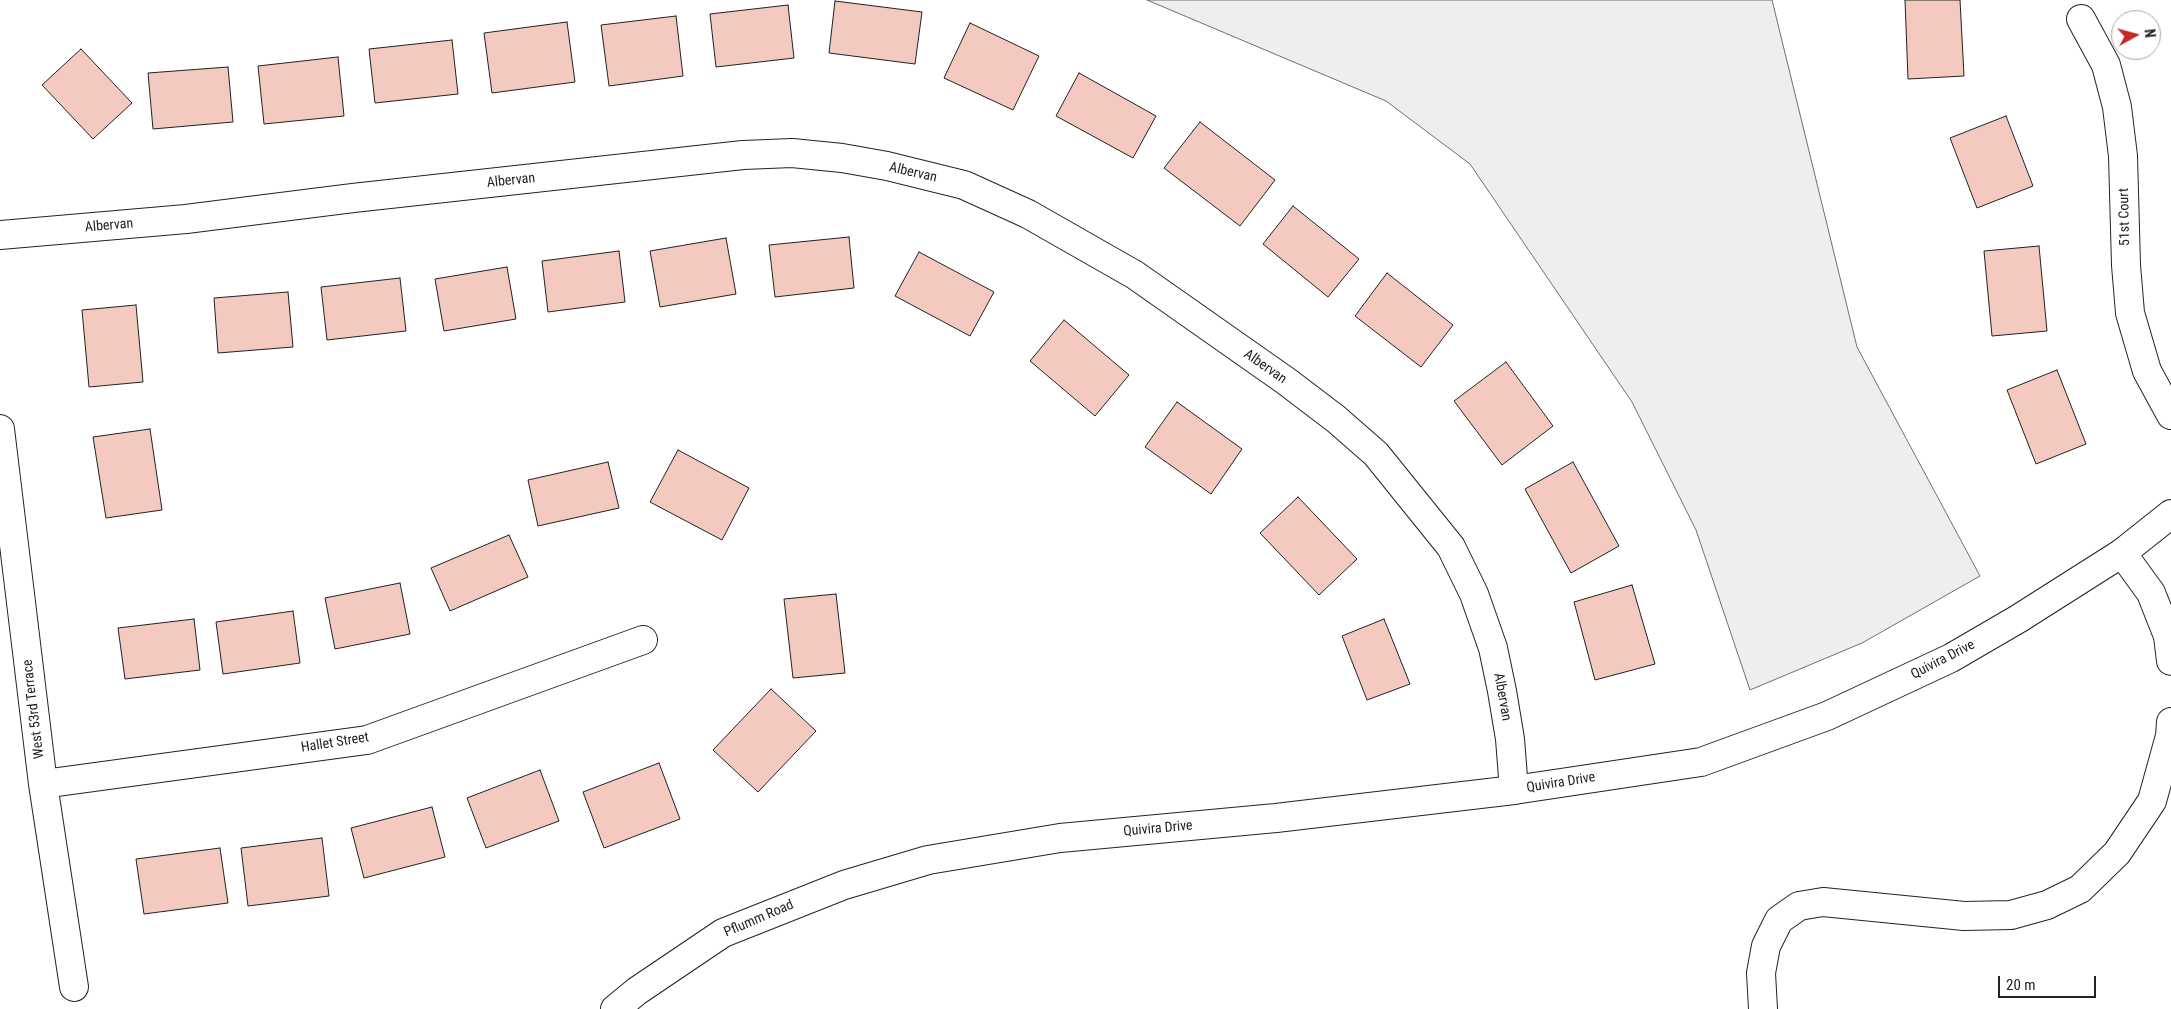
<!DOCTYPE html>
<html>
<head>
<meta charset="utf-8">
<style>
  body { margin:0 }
  #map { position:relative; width:2171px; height:1009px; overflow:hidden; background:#fff; font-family:"Roboto Condensed",sans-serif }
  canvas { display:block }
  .north { position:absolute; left:2111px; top:10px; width:50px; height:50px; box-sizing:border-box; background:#fff; border:1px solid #a7a7a7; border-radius:50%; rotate:83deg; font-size:14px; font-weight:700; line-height:20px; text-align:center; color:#222 }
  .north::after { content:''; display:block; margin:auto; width:18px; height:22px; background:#c62828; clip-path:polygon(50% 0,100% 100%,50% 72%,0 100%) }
  .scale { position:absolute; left:1998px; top:976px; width:98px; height:22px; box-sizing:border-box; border:2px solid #222; border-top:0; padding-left:6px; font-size:15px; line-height:18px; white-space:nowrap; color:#222; -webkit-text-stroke:4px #fff; paint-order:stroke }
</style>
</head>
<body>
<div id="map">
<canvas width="2171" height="1009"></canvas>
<div class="north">N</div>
<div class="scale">20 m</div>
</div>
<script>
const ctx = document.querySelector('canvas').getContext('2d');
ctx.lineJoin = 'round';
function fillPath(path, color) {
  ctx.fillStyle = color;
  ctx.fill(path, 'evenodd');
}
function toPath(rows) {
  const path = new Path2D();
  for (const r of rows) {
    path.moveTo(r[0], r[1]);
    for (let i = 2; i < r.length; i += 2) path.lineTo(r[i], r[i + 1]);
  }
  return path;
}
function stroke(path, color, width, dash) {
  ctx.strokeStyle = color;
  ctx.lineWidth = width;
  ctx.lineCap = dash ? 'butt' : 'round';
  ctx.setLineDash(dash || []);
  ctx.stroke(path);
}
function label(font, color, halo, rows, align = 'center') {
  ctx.font = font + ' "Roboto Condensed",sans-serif';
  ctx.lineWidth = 4;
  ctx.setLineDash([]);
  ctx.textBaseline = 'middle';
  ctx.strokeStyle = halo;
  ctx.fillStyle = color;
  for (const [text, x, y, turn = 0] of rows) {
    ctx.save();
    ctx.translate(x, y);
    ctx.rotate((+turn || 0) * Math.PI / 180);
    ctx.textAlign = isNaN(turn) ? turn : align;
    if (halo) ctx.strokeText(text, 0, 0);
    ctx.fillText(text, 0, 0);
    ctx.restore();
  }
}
const green = toPath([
  [1147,0,1772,0,1857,347,1980,576,1862,643,1750,690,1696,530,1632,402,1470,164,1386,101,1147,0]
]);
fillPath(green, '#eee');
stroke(green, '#6f6f6f', 1);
const building = toPath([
  [1905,0,1960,0,1964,76,1908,79,1905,0],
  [835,1,922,12,915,64,829,53,835,1],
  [788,5,794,58,716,67,710,14,788,5],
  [676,16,683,76,609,86,601,25,676,16],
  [567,22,575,82,492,93,484,33,567,22],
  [970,23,1039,56,1013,110,944,78,970,23],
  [452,40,458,94,375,103,369,49,452,40],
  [81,49,132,103,93,139,42,85,81,49],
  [338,57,344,116,264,124,258,66,338,57],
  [228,67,233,122,153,129,148,73,228,67],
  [1079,73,1156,116,1133,158,1056,116,1079,73],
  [2006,116,2033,186,1977,208,1950,138,2006,116],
  [1200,122,1275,180,1240,226,1164,168,1200,122],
  [1293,206,1359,259,1328,297,1263,244,1293,206],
  [849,237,854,288,775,297,769,245,849,237],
  [726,238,736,294,660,307,650,251,726,238],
  [2039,246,2047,331,1992,336,1984,251,2039,246],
  [619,251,625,302,548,312,542,261,619,251],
  [919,252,994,292,970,336,895,296,919,252],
  [507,267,516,319,444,331,435,279,507,267],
  [1387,273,1453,325,1421,367,1355,316,1387,273],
  [400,278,406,331,327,340,321,287,400,278],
  [288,292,293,347,218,353,214,298,288,292],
  [136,305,143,382,89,387,82,310,136,305],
  [1064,320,1129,375,1095,416,1030,361,1064,320],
  [1506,362,1553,426,1502,465,1454,401,1506,362],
  [2057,370,2086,444,2036,464,2007,390,2057,370],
  [1177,402,1242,449,1211,494,1145,447,1177,402],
  [150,429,162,510,106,518,93,437,150,429],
  [678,450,749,488,722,540,650,502,678,450],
  [608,462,619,508,538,526,528,480,608,462],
  [1573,462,1619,546,1571,573,1525,489,1573,462],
  [1298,497,1357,559,1319,595,1260,533,1298,497],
  [509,535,528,577,450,611,431,568,509,535],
  [400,583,410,634,335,649,325,598,400,583],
  [1632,585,1655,664,1595,680,1574,602,1632,585],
  [836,594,845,673,793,678,784,599,836,594],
  [293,611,300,663,223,674,216,622,293,611],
  [194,619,200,670,125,679,118,628,194,619],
  [1384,619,1410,684,1367,700,1342,636,1384,619],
  [771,689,816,731,758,792,713,750,771,689],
  [659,763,680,819,604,848,583,792,659,763],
  [540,770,559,821,486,848,467,798,540,770],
  [432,807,445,857,364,878,351,828,432,807],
  [322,838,329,896,248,906,241,848,322,838],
  [220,848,228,903,144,914,136,859,220,848]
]);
fillPath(building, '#f3c9c0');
stroke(building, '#222', 1);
const minor = toPath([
  [2081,19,2106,65,2117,107,2123,156,2126,265,2130,313,2147,371,2171,415],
  [0,235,186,219,353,198,743,155,792,153,842,158,887,166,964,185,1028,214,1135,275,1286,381,1336,419,1376,454,1451,547,1474,594,1493,648,1502,691,1510,739,1514,790],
  [0,429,43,784,74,987],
  [2122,553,2151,593,2168,636,2171,661],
  [43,784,367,740,643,640],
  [1763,1009,1761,973,1766,946,1779,920,1799,906,1823,902,1964,916,2011,915,2047,905,2080,889,2117,853,2152,801,2170,736,2171,722]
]);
const major = toPath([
  [615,1009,637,991,723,933,844,885,928,860,1060,838,1276,818,1514,790,1701,762,1827,716,1951,658,2018,619,2122,553,2171,514]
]);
stroke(minor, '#222', 30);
stroke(major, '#222', 30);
stroke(minor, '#fff', 28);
stroke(major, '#fff', 28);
label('14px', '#222', '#fff', [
  ["Albervan",913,173,13],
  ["Albervan",511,181,-6],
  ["51st Court",2125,217,-91],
  ["Albervan",109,226,-5],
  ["Albervan",1265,367,35],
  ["Quivira Drive",1943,660,-27],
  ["Albervan",1502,697,80],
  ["West 53rd Terrace",34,709,-97],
  ["Hallet Street",335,743,-9],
  ["Quivira Drive",1561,783,-9],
  ["Quivira Drive",1158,829,-5],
  ["Pflumm Road",759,919,-23]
]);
</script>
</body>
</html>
